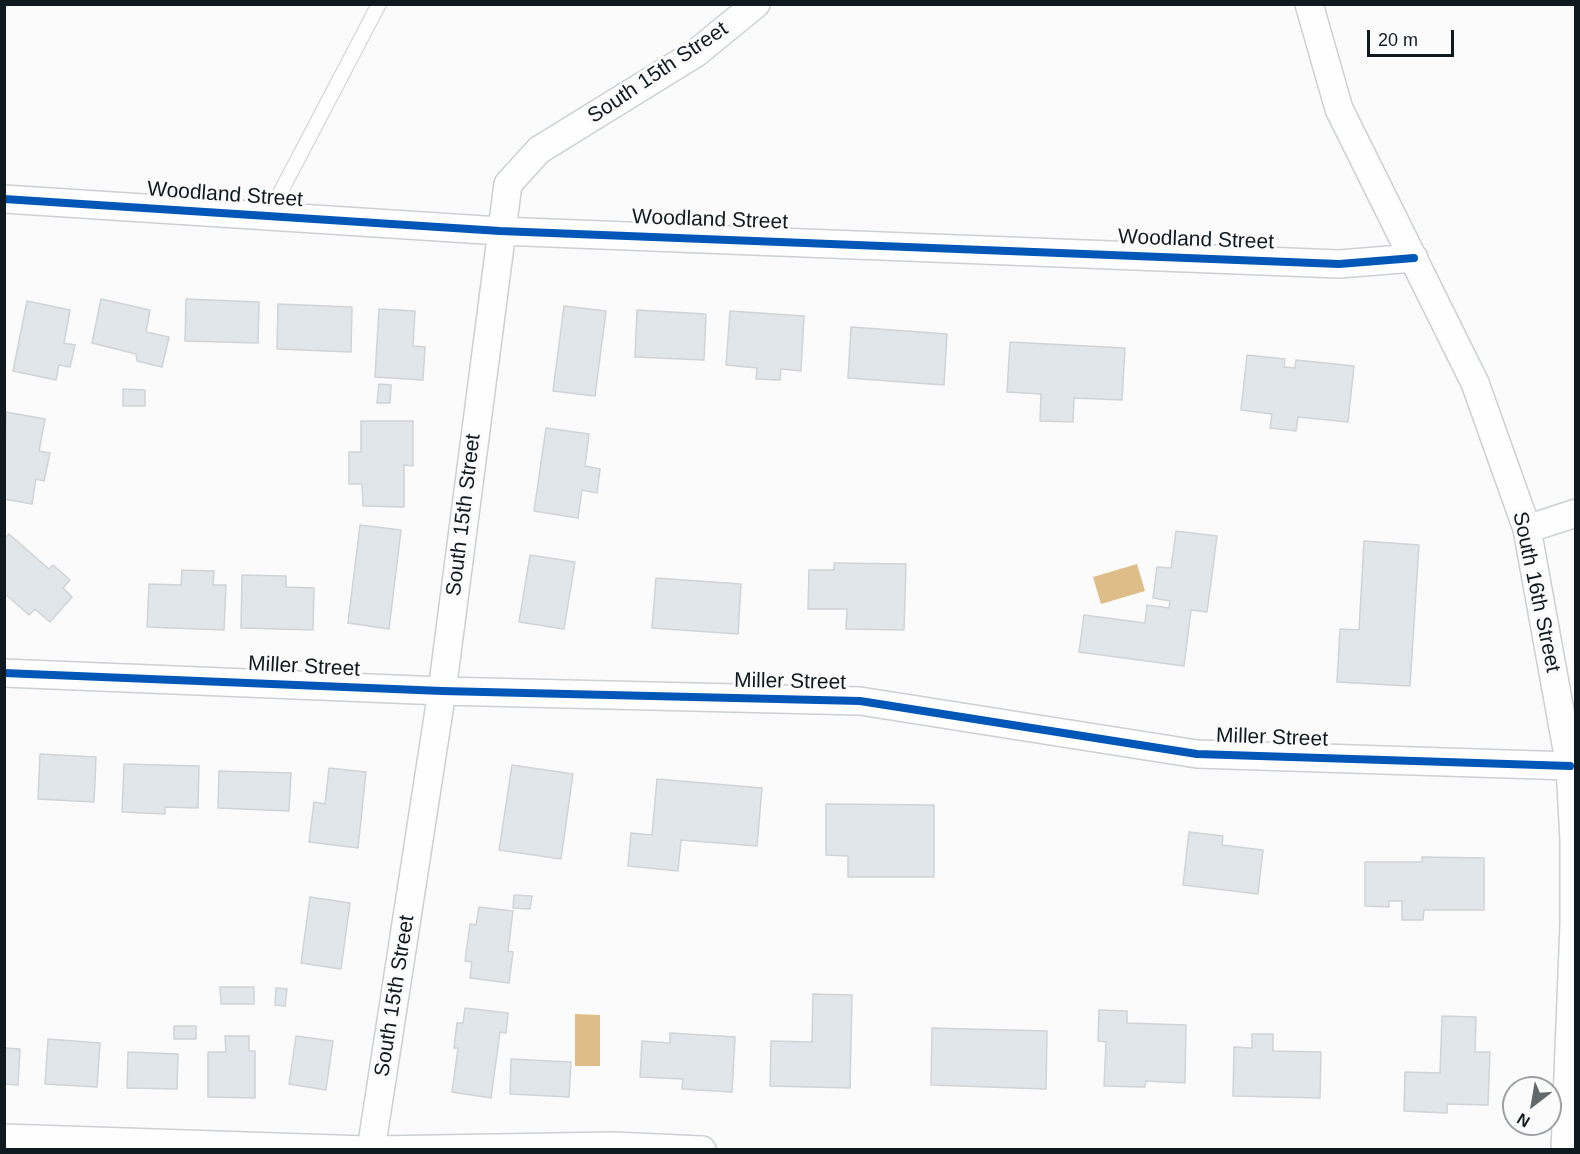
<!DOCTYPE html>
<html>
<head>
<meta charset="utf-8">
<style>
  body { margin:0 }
  #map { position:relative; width:1580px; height:1154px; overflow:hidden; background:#fbfbfb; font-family:Arial,sans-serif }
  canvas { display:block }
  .frame { position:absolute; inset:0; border:6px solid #0f1a20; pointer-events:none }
  .north { position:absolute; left:1502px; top:1076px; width:60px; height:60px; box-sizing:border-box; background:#fbfbfb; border:2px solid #9da1a3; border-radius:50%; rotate:211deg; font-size:16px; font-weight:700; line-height:24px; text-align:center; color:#0f1a20 }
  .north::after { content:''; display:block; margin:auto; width:21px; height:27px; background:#62696d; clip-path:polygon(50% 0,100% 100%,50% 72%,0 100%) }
  .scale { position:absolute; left:1367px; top:30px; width:87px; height:27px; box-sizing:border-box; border:3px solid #0f1a20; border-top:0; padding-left:8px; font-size:18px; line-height:21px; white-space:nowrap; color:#0f1a20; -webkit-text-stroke:4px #fbfbfb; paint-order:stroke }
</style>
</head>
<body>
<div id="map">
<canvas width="1580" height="1154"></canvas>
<div class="frame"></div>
<div class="north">N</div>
<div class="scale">20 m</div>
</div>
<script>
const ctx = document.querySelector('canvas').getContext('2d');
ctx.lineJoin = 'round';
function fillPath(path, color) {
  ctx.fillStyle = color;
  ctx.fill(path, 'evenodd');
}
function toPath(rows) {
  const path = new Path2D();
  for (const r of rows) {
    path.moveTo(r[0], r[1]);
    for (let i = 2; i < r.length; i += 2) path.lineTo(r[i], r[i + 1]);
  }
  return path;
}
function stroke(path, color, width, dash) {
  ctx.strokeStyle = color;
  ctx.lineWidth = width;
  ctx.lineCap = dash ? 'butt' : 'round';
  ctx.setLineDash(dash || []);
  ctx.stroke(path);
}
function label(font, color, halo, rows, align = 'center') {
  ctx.font = font + ' Arial,sans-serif';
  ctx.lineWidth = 6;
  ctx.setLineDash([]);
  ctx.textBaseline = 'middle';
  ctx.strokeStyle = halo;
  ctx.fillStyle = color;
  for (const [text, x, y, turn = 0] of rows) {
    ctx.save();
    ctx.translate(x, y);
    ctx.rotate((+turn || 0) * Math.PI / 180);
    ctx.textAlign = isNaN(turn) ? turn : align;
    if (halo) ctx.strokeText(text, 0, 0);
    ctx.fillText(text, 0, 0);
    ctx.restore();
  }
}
fillPath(toPath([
  [1137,564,1145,591,1101,604,1093,577],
  [575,1014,600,1015,600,1066,575,1066]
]), '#dfbd89');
const building = toPath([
  [101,299,150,310,146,332,169,337,162,367,137,361,136,354,92,343,101,299],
  [186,299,259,302,258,343,185,341,186,299],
  [27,301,70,310,64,343,75,345,70,367,59,365,56,380,13,371,27,301],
  [278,304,352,307,351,352,277,349,278,304],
  [564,306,606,311,595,396,553,391,564,306],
  [379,309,415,311,413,346,425,347,423,380,375,377,379,309],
  [637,310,706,314,704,360,635,357,637,310],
  [730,311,804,316,801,371,781,369,780,380,756,379,757,368,726,365,730,311],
  [851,327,947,334,944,385,848,378,851,327],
  [1010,342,1125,348,1122,400,1074,398,1073,422,1040,421,1041,394,1007,392,1010,342],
  [1247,355,1285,359,1284,367,1295,368,1296,360,1354,366,1348,422,1298,417,1296,431,1270,428,1272,414,1241,410,1247,355],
  [379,384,391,385,390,403,377,403,379,384],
  [123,389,145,390,145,406,123,406,123,389],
  [6,412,45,419,39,451,50,453,44,481,36,479,32,504,4,499,6,412],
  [361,421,413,421,413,466,404,465,404,507,363,506,362,484,349,484,349,452,361,452,361,421],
  [546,428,589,434,585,466,600,469,597,493,582,490,578,518,534,511,546,428],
  [360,525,401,530,389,629,348,623,360,525],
  [1176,531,1217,536,1207,612,1191,610,1184,666,1079,652,1084,615,1145,623,1147,605,1169,608,1170,601,1153,598,1157,567,1171,568,1176,531],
  [9,534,49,569,53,565,70,580,63,588,72,597,50,622,35,609,29,615,4,593,4,539,9,534],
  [1364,541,1419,545,1410,686,1337,682,1340,629,1359,630,1364,541],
  [530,555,575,562,564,629,519,622,530,555],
  [834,563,906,564,904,630,846,629,847,609,808,609,809,570,834,570,834,563],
  [182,570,214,571,213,585,226,585,224,630,147,627,149,584,181,585,182,570],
  [242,575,286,576,286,587,314,588,313,630,241,628,242,575],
  [656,578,741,584,738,634,652,628,656,578],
  [40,754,96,757,94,802,38,799,40,754],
  [124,764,199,766,198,808,165,807,165,814,122,812,124,764],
  [512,765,573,774,561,859,499,850,512,765],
  [329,768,366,772,358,848,309,842,314,802,325,804,329,768],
  [219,771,291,773,289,811,218,808,219,771],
  [657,779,762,788,757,846,681,840,678,871,628,866,631,833,652,835,657,779],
  [826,804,934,805,934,877,848,877,848,856,826,855,826,804],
  [1189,832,1223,836,1222,845,1263,850,1258,894,1183,885,1189,832],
  [1422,857,1484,858,1484,910,1424,910,1423,920,1402,920,1402,901,1389,901,1389,907,1365,906,1365,862,1422,862,1422,857],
  [514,895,532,896,530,909,513,908,514,895],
  [310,897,350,903,341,969,301,963,310,897],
  [479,907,513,911,508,951,513,952,509,983,470,978,472,962,465,961,470,924,476,925,479,907],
  [220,987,254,987,254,1004,221,1004,220,987],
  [276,988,287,989,285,1006,275,1005,276,988],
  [813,994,852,995,850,1088,770,1086,771,1041,812,1042,813,994],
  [465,1008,508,1013,506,1033,500,1032,491,1098,452,1092,458,1048,454,1048,457,1023,463,1023,465,1008],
  [1099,1010,1127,1011,1127,1023,1186,1025,1185,1083,1146,1081,1145,1087,1104,1086,1106,1042,1098,1041,1099,1010],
  [1442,1016,1476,1017,1475,1052,1490,1052,1488,1105,1447,1104,1447,1113,1404,1111,1405,1072,1440,1073,1442,1016],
  [174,1026,196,1026,196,1039,174,1039,174,1026],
  [932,1028,1047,1031,1046,1089,931,1085,932,1028],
  [670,1033,735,1037,732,1092,682,1089,683,1079,640,1077,642,1041,670,1043,670,1033],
  [1252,1034,1273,1034,1273,1051,1321,1052,1320,1098,1233,1096,1234,1047,1252,1048,1252,1034],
  [225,1036,249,1036,249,1051,255,1051,255,1098,208,1097,208,1052,226,1052,225,1036],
  [296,1036,333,1041,326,1090,289,1084,296,1036],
  [48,1039,100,1043,97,1087,45,1084,48,1039],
  [4,1048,20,1049,18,1085,4,1084,4,1048],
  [128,1052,178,1054,177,1089,127,1088,128,1052],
  [511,1059,571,1062,569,1097,510,1094,511,1059]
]);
fillPath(building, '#e0e6e9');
stroke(building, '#cfd4d8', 1.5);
const lane = toPath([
  [268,216,379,4]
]);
const street = toPath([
  [1309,4,1339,109,1475,383,1527,529,1570,766,1574,840,1574,924,1565,1150],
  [4,199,500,231,1339,264,1414,258],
  [1527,529,1576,513],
  [4,673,442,691,860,701,1197,754,1570,766],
  [4,1138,367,1150],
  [371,1150,442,691,508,184,539,150,696,53,756,4],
  [377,1150,613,1146,702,1150]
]);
stroke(lane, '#cbd0d3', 16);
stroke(street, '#cbd0d3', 30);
stroke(lane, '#fefefe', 14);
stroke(street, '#fefefe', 27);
stroke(toPath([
  [4,199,500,231,1339,264,1414,258],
  [4,673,442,691,860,701,1197,754,1570,766]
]), '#0057b8', 8);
label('21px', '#0f1a20', '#fbfbfb', [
  ["South 15th Street",658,73,-34],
  ["Woodland Street",225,195,4],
  ["Woodland Street",710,220,2],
  ["Woodland Street",1196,240,2],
  ["South 15th Street",464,515,-83],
  ["South 16th Street",1536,592,78],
  ["Miller Street",304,667,3],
  ["Miller Street",790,682,1],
  ["Miller Street",1272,738,2],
  ["South 15th Street",395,996,-81]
]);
</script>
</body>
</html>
